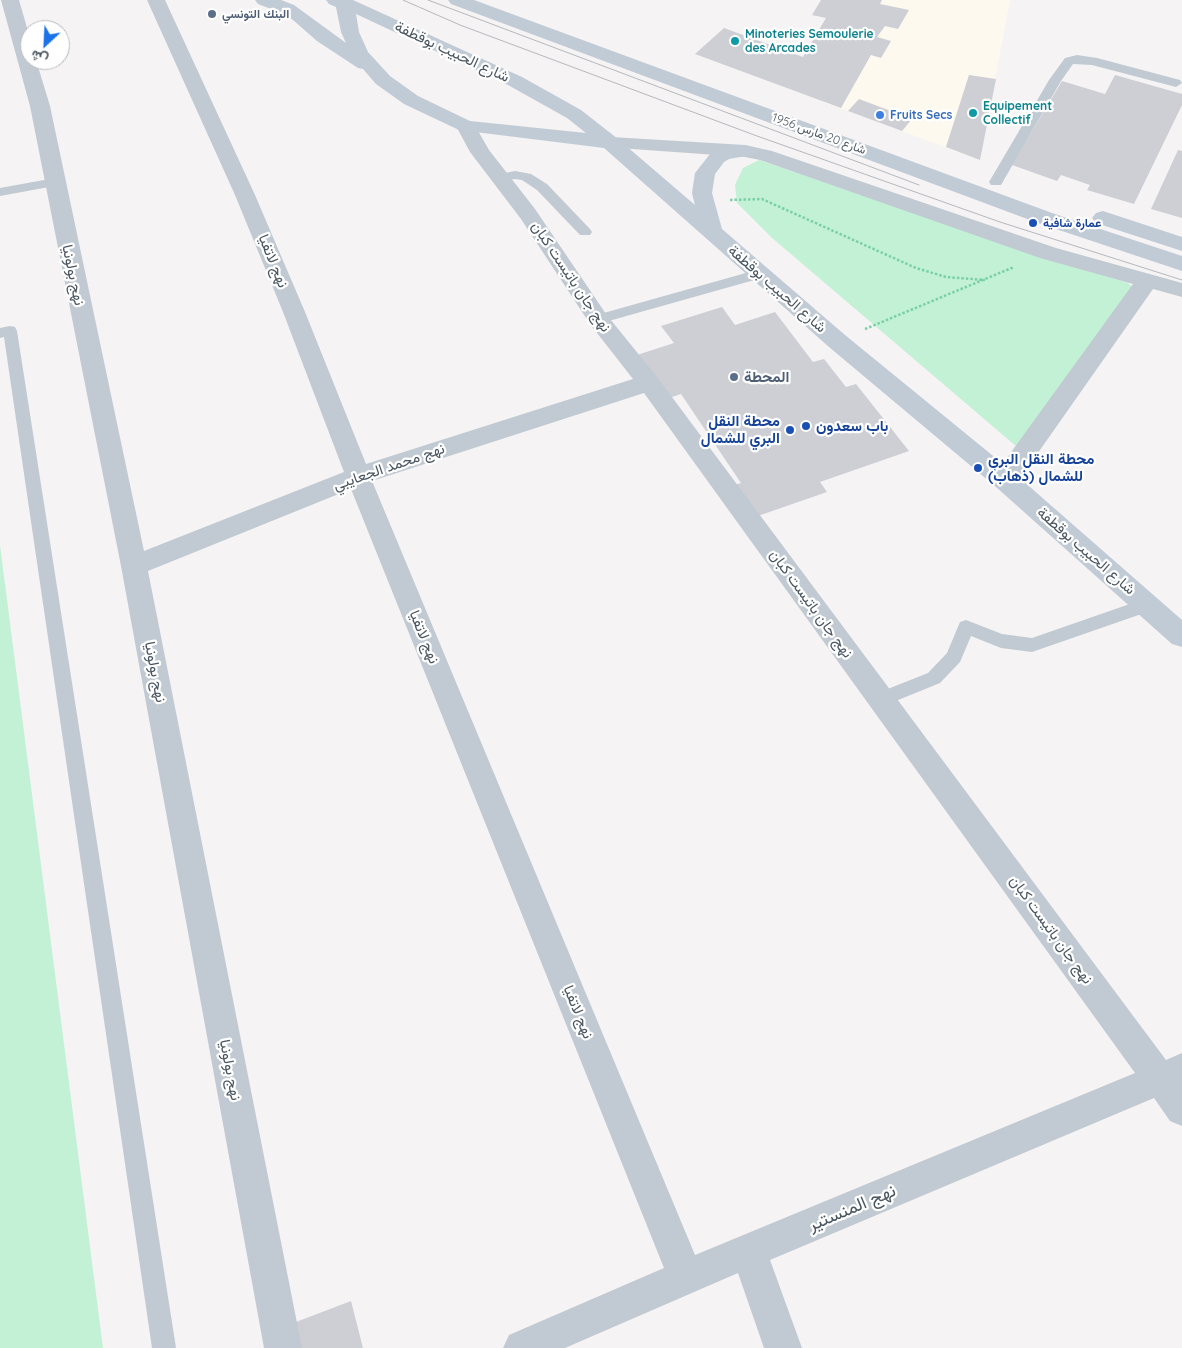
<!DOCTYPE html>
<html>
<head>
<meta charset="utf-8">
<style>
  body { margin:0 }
  #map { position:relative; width:1182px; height:1348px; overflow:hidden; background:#f5f3f3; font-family:Quicksand,Vazirmatn,sans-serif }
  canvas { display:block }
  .north { position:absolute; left:20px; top:20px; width:50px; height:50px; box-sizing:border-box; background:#fff; border:1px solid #b7bbc0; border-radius:50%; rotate:205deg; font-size:14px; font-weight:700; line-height:20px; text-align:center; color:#4a5661 }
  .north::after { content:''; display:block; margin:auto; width:18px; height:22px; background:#1a73e8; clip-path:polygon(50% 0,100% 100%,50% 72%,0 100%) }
</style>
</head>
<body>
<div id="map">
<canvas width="1182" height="1348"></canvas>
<div class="north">ش</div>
</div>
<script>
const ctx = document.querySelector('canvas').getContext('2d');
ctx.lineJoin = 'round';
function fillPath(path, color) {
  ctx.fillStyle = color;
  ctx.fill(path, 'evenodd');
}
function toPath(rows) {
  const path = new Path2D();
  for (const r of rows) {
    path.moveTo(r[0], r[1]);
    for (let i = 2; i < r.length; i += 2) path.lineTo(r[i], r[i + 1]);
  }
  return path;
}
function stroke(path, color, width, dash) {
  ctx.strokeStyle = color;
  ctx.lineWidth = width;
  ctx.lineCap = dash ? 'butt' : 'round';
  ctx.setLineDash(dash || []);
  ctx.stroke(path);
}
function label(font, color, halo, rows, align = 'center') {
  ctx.font = font + ' Quicksand,Vazirmatn,sans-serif';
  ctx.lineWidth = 4.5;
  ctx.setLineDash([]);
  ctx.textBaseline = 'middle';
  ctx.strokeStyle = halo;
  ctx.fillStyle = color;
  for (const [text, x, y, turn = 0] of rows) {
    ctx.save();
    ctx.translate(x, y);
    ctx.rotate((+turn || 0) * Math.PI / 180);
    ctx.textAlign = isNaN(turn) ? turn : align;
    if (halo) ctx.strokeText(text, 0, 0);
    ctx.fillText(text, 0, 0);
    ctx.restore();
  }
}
fillPath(toPath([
  [882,0,1010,0,980,160,823,102]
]), '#fdf9ef');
fillPath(toPath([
  [759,160,991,239,1128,283,1139,293,1017,447,771,237,737,203,735,185,743,168],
  [0,545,103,1348,0,1348]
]), '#c3f1d5');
fillPath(toPath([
  [821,0,882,0,880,4,909,10,898,29,885,26,877,37,891,41,881,58,871,55,841,108,695,54,724,28,803,57,826,18,812,15],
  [969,75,996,79,980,160,946,147],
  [1115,75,1182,94,1182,105,1134,204,1087,190,1090,185,1061,175,1057,181,1012,165,1062,81,1105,94],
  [859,99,912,119,902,131,848,111],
  [1178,150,1182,151,1182,218,1151,209],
  [722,307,735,325,775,312,813,362,824,359,846,387,856,384,909,451,820,482,827,492,755,517,734,485,741,483,681,394,669,398,637,355,674,343,661,326],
  [351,1301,363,1348,301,1348,296,1322]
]), '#cdcfd5');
stroke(toPath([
  [730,200,762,199,916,268,946,277,985,280],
  [865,329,1014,267]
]), '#7ad0a6', 2.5, [2.5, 2]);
fillPath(toPath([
  [1077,55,1097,58,1180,80,1182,83,1176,87,1092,65,1073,64,1061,81,1001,185,991,185,989,182,1049,80,1065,58,1077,55],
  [515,171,531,174,547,184,590,229,592,232,590,235,580,235,537,190,522,180,515,179,500,182,493,178,495,175,515,171],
  [55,178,60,179,62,182,60,185,0,196,0,188,55,178],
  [760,269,765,271,767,274,765,277,598,324,593,322,591,319,593,316,760,269],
  [10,326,15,327,17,331,176,1348,152,1348,4,337,0,338,0,328,10,326],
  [1147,598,1153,600,1155,605,1153,610,1032,652,1001,648,971,636,960,662,940,683,881,707,875,704,872,699,875,694,928,673,947,653,960,622,966,620,1002,634,1032,638,1147,598]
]), '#c1cad2');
fillPath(toPath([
  [1,0,19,0,30,38,30,60,36,60,50,106,144,551,344,472,283,312,235,195,147,0,165,0,255,195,305,312,366,464,633,379,590,324,521,219,470,152,456,126,459,122,466,120,473,122,489,150,535,209,606,314,657,377,1166,1060,1182,1053,1182,1126,1170,1121,1154,1098,770,1260,802,1348,764,1348,738,1273,565,1348,503,1348,509,1335,664,1268,351,489,148,571,302,1348,264,1348,121,566,30,106,1,0],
  [644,393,1135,1073,695,1255,372,481,644,393],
  [611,137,745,145,772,151,1056,248,1182,283,1182,297,1153,289,1014,487,1005,489,996,487,993,480,996,473,1133,284,1040,258,760,160,745,157,604,147,601,143,604,139,611,137]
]), '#c1cad2');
fillPath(toPath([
  [255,0,281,0,294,5,346,43,341,32,336,7,329,4,326,0,353,0,522,77,581,110,618,139,695,205,692,193,695,173,710,154,724,148,745,145,752,147,755,151,752,155,729,159,724,162,715,174,712,193,722,229,845,335,1014,473,1182,620,1182,647,1172,644,996,487,829,347,604,148,459,130,404,104,376,84,363,69,358,68,317,41,293,20,282,13,258,4,255,0],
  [356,14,508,85,567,118,586,133,470,121,418,96,390,76,368,52,359,32,356,14],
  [448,0,474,0,1052,213,1182,256,1182,271,1038,223,451,4,448,0],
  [1103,211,1182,237,1182,251,1096,223,1092,218,1096,213,1103,211]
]), '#c1cbd6');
stroke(toPath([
  [403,0,460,25,757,136,1000,222,1182,280],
  [428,0,919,185]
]), '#b5b8bd', 1);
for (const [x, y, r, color] of [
  [212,14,5,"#5c6f8a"],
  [735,41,5,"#0f9aa8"],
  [973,113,5,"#0f9aa8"],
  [880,115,5,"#3f7fe0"],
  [1033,223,5,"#1a4fb4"],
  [734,377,5,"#5c6f8a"],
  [806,426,5,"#1a4fb4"],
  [790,430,5,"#1a4fb4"],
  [978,468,5,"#1a4fb4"]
]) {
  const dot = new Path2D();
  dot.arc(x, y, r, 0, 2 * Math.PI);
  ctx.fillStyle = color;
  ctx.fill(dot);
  stroke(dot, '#fff', 2);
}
label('bold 12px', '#4e5e75', '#fff', [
  ["البنك التونسي",222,14]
], 'left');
label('bold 12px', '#0d838f', '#fff', [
  ["Minoteries Semoulerie",745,34],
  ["des Arcades",745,48],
  ["Equipement",983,106],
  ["Collectif",983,120]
], 'left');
label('bold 12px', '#366cbe', '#fff', [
  ["Fruits Secs",890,115]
], 'left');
label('12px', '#4a5661', '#fff', [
  ["شارع 20 مارس 1956",819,134,20]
]);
label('bold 12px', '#164399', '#fff', [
  ["عمارة شافية",1043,223]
], 'left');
label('15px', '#4a5661', '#fff', [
  ["شارع الحبيب بوقطفة",452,52,25],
  ["نهج لاتفيا",273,261,68],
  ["نهج بولونيا",73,275,78],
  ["نهج جان باتيست كبان",571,277,56],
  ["شارع الحبيب بوقطفة",777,289,41],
  ["نهج محمد الجعايبي",389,467,-19],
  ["شارع الحبيب بوقطفة",1086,551,41],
  ["نهج جان باتيست كبان",811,604,54],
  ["نهج لاتفيا",424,637,68],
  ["نهج بولونيا",155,672,79],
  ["نهج جان باتيست كبان",1051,930,54],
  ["نهج لاتفيا",578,1012,68],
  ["نهج بولونيا",230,1070,79]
]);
label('bold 15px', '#4e5e75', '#fff', [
  ["المحطة",744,377]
], 'left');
label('bold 15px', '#164399', '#fff', [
  ["محطة النقل",780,421,"right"],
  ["البري للشمال",780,438,"right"],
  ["باب سعدون",816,426],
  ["محطة النقل البري",988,459],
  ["للشمال (ذهاب)",988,476]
], 'left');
label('18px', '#4a5661', '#fff', [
  ["نهج المنستير",852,1208,-23]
]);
</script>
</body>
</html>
